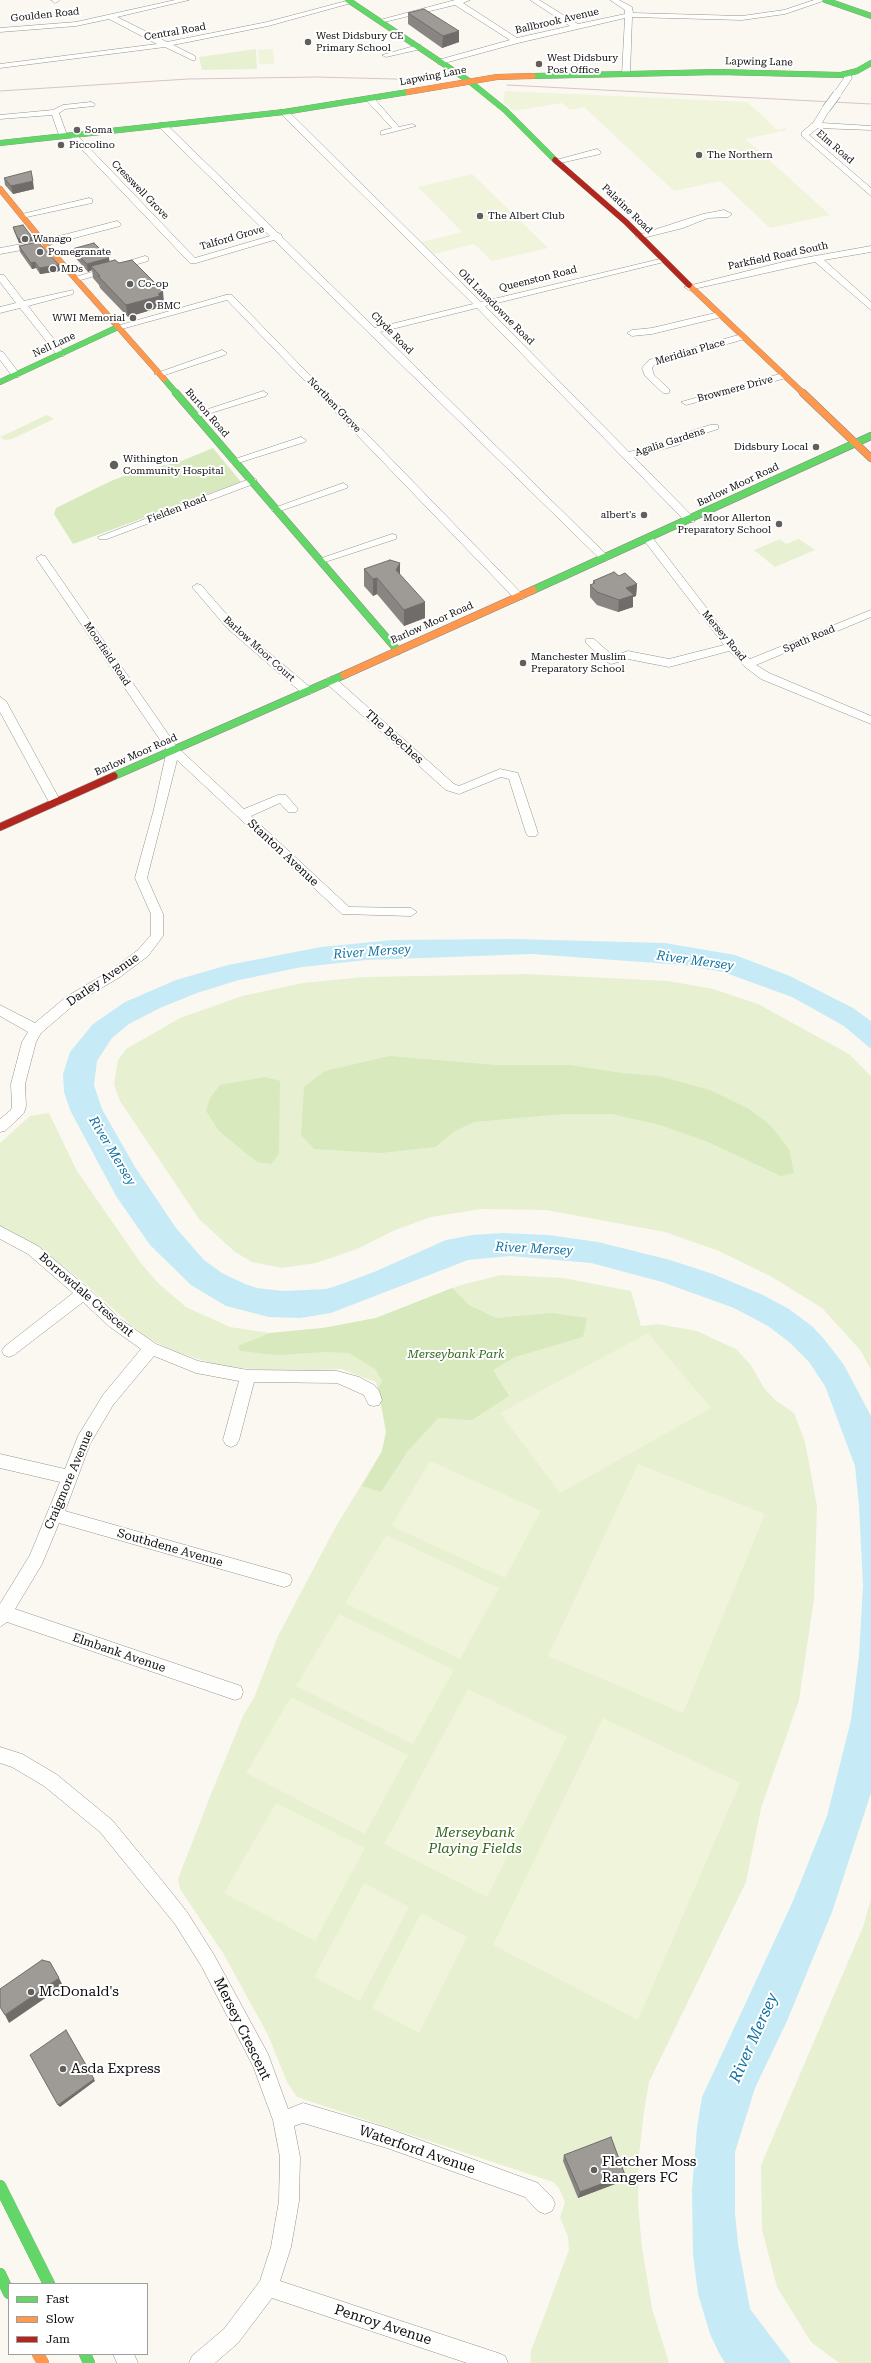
<!DOCTYPE html>
<html>
<head>
<meta charset="utf-8">
<style>
  body { margin:0 }
  #map { position:relative; width:871px; height:2363px; overflow:hidden; background:#fbf8f1; font-family:"Roboto Serif",serif }
  canvas { display:block }
  .legend { position:absolute; left:8px; top:2283px; width:140px; height:72px; box-sizing:border-box; background:#fff; border:1px solid #9e9e9e; margin:0; padding:5px 7px; list-style:none; font-size:12px; color:#0d0d0d }
  .legend li { display:flex; align-items:center; gap:8px; height:20px }
  .legend b { width:20px; border:1px solid #9e9e9e }
</style>
</head>
<body>
<div id="map">
<canvas width="871" height="2363"></canvas>
<ul class="legend">
<li><b style="height:5px;background:#63d668"></b>Fast</li>
<li><b style="height:5px;background:#ff974d"></b>Slow</li>
<li><b style="height:5px;background:#b3261e"></b>Jam</li>
</ul>
</div>
<script>
const ctx = document.querySelector('canvas').getContext('2d');
ctx.lineJoin = 'round';
function fillPath(path, color) {
  ctx.fillStyle = color;
  ctx.fill(path, 'evenodd');
}
function toPath(rows) {
  const path = new Path2D();
  for (const r of rows) {
    path.moveTo(r[0], r[1]);
    for (let i = 2; i < r.length; i += 2) path.lineTo(r[i], r[i + 1]);
  }
  return path;
}
function stroke(path, color, width, dash) {
  ctx.strokeStyle = color;
  ctx.lineWidth = width;
  ctx.lineCap = dash ? 'butt' : 'round';
  ctx.setLineDash(dash || []);
  ctx.stroke(path);
}
function label(font, color, halo, rows, align = 'center') {
  ctx.font = font + ' "Roboto Serif",serif';
  ctx.lineWidth = 4;
  ctx.setLineDash([]);
  ctx.textBaseline = 'middle';
  ctx.strokeStyle = halo;
  ctx.fillStyle = color;
  for (const [text, x, y, turn = 0] of rows) {
    ctx.save();
    ctx.translate(x, y);
    ctx.rotate((+turn || 0) * Math.PI / 180);
    ctx.textAlign = isNaN(turn) ? turn : align;
    if (halo) ctx.strokeText(text, 0, 0);
    ctx.fillText(text, 0, 0);
    ctx.restore();
  }
}
fillPath(toPath([
  [256,49,257,69,202,70,199,57],
  [47,415,54,419,12,439,5,440,0,437],
  [780,539,786,544,799,539,815,550,775,567,754,550],
  [527,974,668,981,713,989,758,1004,849,1054,871,1076,871,1370,861,1351,822,1308,772,1277,719,1251,665,1232,546,1210,481,1209,431,1217,395,1230,357,1249,316,1263,282,1268,252,1262,235,1252,199,1219,120,1101,114,1084,118,1060,126,1049,180,1018,242,996,303,983,364,977],
  [49,1113,77,1171,140,1262,158,1283,186,1307,230,1327,270,1333,323,1328,376,1318,461,1285,501,1275,563,1278,631,1291,641,1326,658,1324,697,1331,736,1349,751,1365,764,1388,775,1400,794,1413,805,1442,817,1506,814,1599,799,1700,761,1808,746,1882,649,2082,644,2112,639,2155,638,2205,642,2247,652,2308,669,2363,530,2363,531,2351,569,2250,568,2237,560,2217,565,2202,559,2188,553,2182,297,2097,287,2082,268,2035,223,1953,180,1889,178,1879,213,1789,244,1714,254,1698,278,1636,335,1528,382,1451,386,1432,384,1417,376,1382,341,1369,286,1372,221,1366,173,1351,142,1335,81,1280,38,1247,0,1226,0,1143,30,1116],
  [871,1899,871,2363,839,2363,811,2342,777,2287,762,2230,761,2165,863,1927]
]), '#e7f1d1');
fillPath(toPath([
  [213,448,241,482,73,544,54,514,56,508,111,481,129,474,179,462],
  [390,1056,496,1065,570,1065,622,1073,659,1076,710,1090,749,1109,770,1125,789,1149,794,1173,781,1176,708,1142,660,1125,612,1114,562,1114,474,1122,455,1131,435,1147,381,1153,314,1149,301,1135,304,1087,325,1071],
  [265,1077,280,1081,279,1154,271,1164,257,1162,219,1131,206,1111,210,1098,220,1085],
  [452,1288,469,1305,496,1318,552,1313,587,1318,583,1337,515,1357,493,1370,509,1396,472,1420,438,1418,407,1452,381,1492,362,1486,382,1451,386,1432,378,1388,382,1381,375,1369,349,1353,326,1352,277,1355,240,1351,238,1346,270,1333,323,1328,376,1318]
]), '#d8e9be');
fillPath(toPath([
  [273,49,274,64,259,64,258,50],
  [505,91,747,102,778,130,785,128,787,130,746,139,830,215,770,228,720,181,674,191,584,107,570,110,562,103,513,111,503,102],
  [472,174,508,209,548,248,492,261,474,244,434,254,422,242,462,232,418,187],
  [648,1333,711,1408,560,1493,500,1413],
  [430,1461,541,1511,505,1578,391,1526],
  [638,1464,765,1514,683,1713,548,1656],
  [386,1535,499,1588,460,1659,345,1603],
  [339,1614,454,1670,413,1744,296,1686],
  [468,1689,567,1737,487,1897,384,1844],
  [291,1697,408,1755,365,1834,246,1773],
  [603,1718,740,1783,638,2020,493,1945],
  [276,1803,365,1848,315,1941,224,1893],
  [364,1883,409,1907,360,2001,314,1977],
  [421,1913,467,1937,419,2033,372,2008]
]), '#f0f4da');
fillPath(toPath([
  [514,939,665,943,735,955,790,976,853,1008,871,1021,871,1049,844,1026,792,997,723,972,683,965,532,954,367,960,302,967,239,980,197,993,160,1008,129,1024,112,1038,97,1061,94,1085,102,1109,135,1167,176,1228,204,1260,222,1273,245,1284,257,1288,283,1291,326,1289,339,1285,374,1272,446,1240,472,1235,503,1233,549,1235,598,1242,670,1260,713,1274,763,1295,789,1309,813,1327,824,1339,844,1365,871,1416,871,1793,832,1912,787,2021,755,2088,735,2152,735,2213,738,2244,750,2309,791,2363,725,2363,719,2353,710,2334,698,2294,693,2254,692,2190,697,2128,702,2097,793,1901,827,1816,851,1720,859,1656,863,1585,859,1506,855,1466,825,1386,809,1362,789,1342,768,1326,734,1308,662,1282,591,1263,510,1256,468,1260,331,1313,300,1318,269,1317,226,1306,191,1285,150,1245,116,1196,70,1110,64,1092,63,1074,70,1052,93,1024,125,1002,176,980,228,965,321,947,393,940]
]), '#c6ebf6');
const street = toPath([
  [51,0,59,0,59,1,55,3,51,0],
  [175,0,189,0,117,17,167,42,267,22,350,0,355,2,268,26,173,45,195,56,195,60,192,60,165,47,0,68,0,64,157,44,109,19,76,26,0,32,0,28,76,22,175,0],
  [455,0,470,0,463,3,517,38,570,26,530,0,539,0,578,24,625,14,625,10,610,0,619,0,632,7,633,13,742,16,784,10,814,0,826,0,785,14,742,20,632,17,630,74,626,76,622,74,625,18,518,43,441,64,438,64,438,60,510,40,455,5,380,23,376,21,455,0],
  [418,45,421,45,421,49,386,57,382,55,418,45],
  [843,72,849,72,852,78,840,96,834,96,833,94,844,78,843,72],
  [367,97,373,97,399,127,412,124,416,126,381,135,381,131,392,128,367,101,367,97],
  [91,102,95,104,94,106,65,109,59,113,67,135,63,138,59,135,52,115,0,119,0,115,53,110,63,105,91,102],
  [823,107,830,109,822,123,871,126,871,130,818,128,809,135,871,188,871,196,802,136,802,132,813,123,823,107],
  [281,110,287,110,481,302,664,258,664,262,485,306,629,452,670,441,685,433,710,425,718,425,718,429,693,437,678,445,634,457,694,518,694,522,686,522,477,308,380,332,610,558,605,561,601,560,274,240,196,263,190,263,67,134,74,132,195,258,270,236,159,127,159,123,165,123,278,233,281,234,282,237,375,328,473,304,281,114,281,110],
  [597,149,601,152,600,154,556,164,552,161,597,149],
  [89,198,92,199,92,203,22,218,18,215,89,198],
  [724,210,732,214,728,217,708,218,683,228,639,239,635,236,703,214,724,210],
  [117,221,121,224,120,226,44,246,0,254,0,248,44,240,117,221],
  [871,246,871,252,824,260,871,302,871,310,815,262,689,290,684,287,787,261,871,246],
  [145,256,148,257,148,261,77,281,72,278,145,256],
  [0,275,4,275,24,301,73,290,73,294,28,306,64,352,64,356,58,356,20,308,0,313,0,307,16,303,0,282,0,275],
  [226,295,232,295,523,595,523,599,515,599,227,300,118,330,113,327,226,295],
  [719,312,722,313,722,317,652,334,632,336,627,333,632,330,652,328,719,312],
  [742,334,747,337,745,339,655,364,652,368,654,375,669,389,669,393,663,393,645,376,642,368,649,360,742,334],
  [222,350,227,353,225,355,162,376,154,374,222,350],
  [0,351,3,352,19,373,19,377,13,377,0,360,0,351],
  [783,373,788,376,786,378,686,405,681,402,783,373],
  [263,391,268,394,266,396,195,418,190,415,263,391],
  [301,437,306,440,305,442,238,463,234,464,229,461,301,437],
  [252,478,256,479,256,483,107,539,99,539,98,537,252,478],
  [343,483,348,486,347,488,280,511,272,511,271,509,343,483],
  [392,534,396,535,396,539,325,562,317,562,316,560,392,534],
  [648,536,652,537,735,645,750,659,871,610,871,617,756,665,769,673,871,716,871,724,761,679,744,666,729,651,669,667,628,659,611,664,607,662,586,643,586,639,594,639,613,656,628,651,669,659,724,645,643,539,648,536],
  [41,555,45,556,177,747,244,809,278,795,286,795,298,809,296,812,288,812,280,803,251,816,349,907,411,908,417,912,411,916,342,914,177,760,147,878,163,914,163,936,148,956,120,977,76,1003,41,1033,36,1042,25,1084,26,1106,24,1113,5,1131,0,1132,0,1119,11,1110,12,1106,11,1084,22,1042,28,1032,0,1016,0,1005,35,1023,66,997,110,971,138,950,151,935,151,914,135,878,154,809,167,750,36,558,41,555],
  [197,584,201,585,235,624,311,688,313,691,311,694,303,694,227,628,192,587,197,584],
  [331,677,335,678,454,784,459,786,500,769,518,773,538,833,536,836,528,836,526,833,509,779,501,777,459,794,446,790,327,684,325,681,327,678,331,677],
  [0,697,6,701,61,802,59,805,55,806,49,802,0,712,0,697],
  [0,1226,38,1246,89,1289,120,1319,156,1344,198,1361,248,1370,337,1371,359,1377,374,1385,379,1391,382,1400,379,1405,374,1406,369,1405,364,1395,337,1383,254,1382,239,1440,236,1445,231,1447,226,1445,223,1440,239,1381,196,1373,154,1356,113,1405,90,1444,65,1511,284,1573,290,1575,292,1580,290,1585,284,1587,59,1523,42,1564,15,1609,235,1684,241,1686,243,1692,241,1698,235,1700,7,1622,0,1627,0,1604,30,1555,60,1482,0,1468,0,1454,65,1469,78,1436,103,1395,141,1349,110,1327,83,1302,14,1355,9,1357,4,1355,2,1351,4,1347,73,1293,28,1254,0,1239,0,1226],
  [0,1747,22,1754,56,1774,112,1820,164,1883,187,1912,214,1955,268,2054,288,2109,303,2103,387,2128,538,2183,552,2197,555,2204,552,2211,545,2214,538,2211,525,2197,387,2148,303,2123,294,2126,300,2157,299,2201,291,2247,280,2281,498,2353,505,2356,508,2363,467,2363,272,2298,238,2343,215,2363,189,2363,192,2356,224,2329,260,2281,271,2247,279,2201,280,2157,273,2120,253,2066,202,1967,175,1924,100,1832,44,1786,12,1767,0,1763,0,1747],
  [113,2354,134,2354,138,2363,117,2363,113,2354]
]);
const fastFar2 = toPath([
  [348,0,469,81,505,110,555,160],
  [825,0,871,16],
  [533,76,719,72,841,75,857,71,871,63],
  [0,143,284,112,408,92],
  [164,379,177,394],
  [0,382,118,327]
]);
const fastFar1 = toPath([
  [176,393,398,651],
  [533,590,871,436],
  [114,776,344,675]
]);
const fast = toPath([
  [0,2186,49,2284],
  [0,2274,9,2293],
  [85,2354,89,2363]
]);
const slowFar2 = toPath([
  [408,92,497,77,533,76],
  [0,189,44,243,164,379],
  [689,285,804,394]
]);
const slowFar1 = toPath([
  [803,393,871,458],
  [344,675,533,590]
]);
const slow = toPath([
  [38,2354,43,2363]
]);
const jamFar1 = toPath([
  [555,160,626,222,689,285]
]);
const jam = toPath([
  [0,827,114,776]
]);
stroke(street, '#949390', 1);
stroke(fastFar2, '#8b8986', 6);
stroke(fastFar1, '#8b8986', 8);
stroke(fast, '#8b8986', 12);
stroke(slowFar2, '#8b8986', 6);
stroke(slowFar1, '#8b8986', 8);
stroke(slow, '#8b8986', 12);
stroke(jamFar1, '#8b8986', 6);
stroke(jam, '#8b8986', 8);
fillPath(street, '#fefefd');
stroke(fastFar2, '#63d668', 5.5);
stroke(fastFar1, '#63d668', 7);
stroke(fast, '#63d668', 12);
stroke(slowFar2, '#ff974d', 5.5);
stroke(slowFar1, '#ff974d', 7);
stroke(slow, '#ff974d', 12);
stroke(jamFar1, '#b3261e', 5.5);
stroke(jam, '#b3261e', 7);
stroke(toPath([
  [507,85,871,104],
  [0,91,188,79,316,77,435,80]
]), '#d8c4c6', 1);
const streetBridge = toPath([
  [826,109,837,94]
]);
stroke(streetBridge, '#949390', 9, []);
stroke(streetBridge, '#fefefd', 8);
fillPath(toPath([
  [408,13,459,31,459,42,442,48,408,24],
  [4,178,34,189,13,194,5,185],
  [13,227,33,241,19,243,14,231],
  [19,246,59,265,60,271,40,274,36,268,32,269,20,252],
  [72,249,109,261,119,263,164,303,161,305,161,307,128,317,100,288,99,285,93,278,92,270,88,272,74,256],
  [400,563,400,575,425,618,404,626,377,594,373,596,364,586,364,569],
  [619,576,637,584,636,596,633,597,633,607,618,612,597,605,590,597,590,585,593,584,593,581],
  [564,2155,623,2181,578,2198,563,2161]
]), '#888582');
fillPath(toPath([
  [459,31,459,42,442,48,443,36],
  [33,181,34,189,13,194,11,186],
  [32,237,33,241,19,243,18,239],
  [109,258,110,265,91,266,92,270,88,272,87,264],
  [35,262,36,268,32,269,31,263],
  [59,265,60,271,40,274,39,268],
  [163,291,164,303,161,305,161,307,128,317,126,305,158,294],
  [400,563,400,579,396,570],
  [377,578,377,594,373,596,373,579],
  [637,584,636,596,633,597,633,607,618,612,619,600,626,588],
  [425,602,425,618,404,626,404,610],
  [59,1978,63,1986,9,2023,5,2015],
  [94,2079,95,2081,60,2107,58,2105],
  [625,2175,623,2181,578,2198,580,2192]
]), '#6f6c6a');
const building = toPath([
  [424,9,459,31,443,36,408,13,424,9],
  [31,171,33,181,11,186,4,178,31,171],
  [23,225,32,237,18,239,13,227,23,225],
  [38,242,59,265,39,268,35,262,31,263,19,246,38,242],
  [94,243,109,258,87,264,72,249,94,243],
  [115,260,119,263,132,260,163,291,158,294,160,296,126,305,98,276,100,276,91,266,115,260],
  [390,560,400,563,396,570,425,602,404,610,377,578,373,579,364,569,390,560],
  [614,572,619,576,625,573,637,584,626,588,634,595,619,600,597,592,590,585,595,583,593,581,614,572],
  [42,1960,50,1962,59,1978,5,2015,0,2007,0,1989,42,1960],
  [66,2030,94,2079,58,2105,30,2055,66,2030],
  [611,2137,625,2175,580,2192,564,2155,611,2137]
]);
fillPath(building, '#9e9b97');
stroke(building, '#6f6c6a', 1);
for (const [x, y, r, color] of [
  [308,42,4,"#605f5d"],
  [539,64,4,"#605f5d"],
  [77,130,4,"#605f5d"],
  [61,145,4,"#605f5d"],
  [699,155,4,"#605f5d"],
  [480,216,4,"#605f5d"],
  [25,239,4,"#605f5d"],
  [40,252,4,"#605f5d"],
  [53,269,4,"#605f5d"],
  [130,284,4,"#605f5d"],
  [149,306,4,"#605f5d"],
  [133,318,4,"#605f5d"],
  [816,447,4,"#605f5d"],
  [114,465,5,"#605f5d"],
  [644,515,4,"#605f5d"],
  [779,524,4,"#605f5d"],
  [523,663,4,"#605f5d"],
  [31,1992,4,"#605f5d"],
  [63,2069,4,"#605f5d"],
  [594,2170,4,"#605f5d"]
]) {
  const dot = new Path2D();
  dot.arc(x, y, r, 0, 2 * Math.PI);
  ctx.fillStyle = color;
  ctx.fill(dot);
  stroke(dot, '#fff', 1.5);
}
label('10px', '#0d0d0d', '#fff', [
  ["Goulden Road",45,15,-6],
  ["Ballbrook Avenue",557,21,-13],
  ["Central Road",175,32,-10],
  ["Lapwing Lane",759,62,1],
  ["Lapwing Lane",433,76,-11],
  ["Elm Road",835,147,41],
  ["Cresswell Grove",140,190,46],
  ["Palatine Road",627,209,44],
  ["Talford Grove",232,238,-16],
  ["Parkfield Road South",778,256,-12],
  ["Queenston Road",538,279,-14],
  ["Old Lansdowne Road",496,307,45],
  ["Clyde Road",392,333,45],
  ["Nell Lane",54,345,-25],
  ["Meridian Place",690,352,-16],
  ["Browmere Drive",735,389,-15],
  ["Northen Grove",334,405,46],
  ["Burton Road",207,413,49],
  ["Agalia Gardens",670,442,-18],
  ["Barlow Moor Road",738,485,-25],
  ["Fielden Road",177,509,-21],
  ["Barlow Moor Road",432,623,-24],
  ["Mersey Road",724,636,50],
  ["Spath Road",809,639,-23],
  ["Barlow Moor Court",259,649,42],
  ["Moorfield Road",107,654,56],
  ["Barlow Moor Road",136,755,-24]
]);
label('10px', '#0d0d0d', '#fff', [
  ["West Didsbury CE",316,36],
  ["Primary School",316,48],
  ["West Didsbury",547,58],
  ["Post Office",547,70],
  ["Soma",85,130],
  ["Piccolino",69,145],
  ["The Northern",707,155],
  ["The Albert Club",488,216],
  ["Wanago",33,239],
  ["Pomegranate",48,252],
  ["MDs",61,269],
  ["Co-op",138,284],
  ["BMC",157,306],
  ["WWI Memorial",125,318,"right"],
  ["Didsbury Local",808,447,"right"],
  ["Withington",123,459],
  ["Community Hospital",123,471],
  ["albert's",636,515,"right"],
  ["Moor Allerton",771,518,"right"],
  ["Preparatory School",771,530,"right"],
  ["Manchester Muslim",531,657],
  ["Preparatory School",531,669]
], 'left');
label('12px', '#0d0d0d', '#fff', [
  ["The Beeches",394,737,42],
  ["Stanton Avenue",283,853,43],
  ["Darley Avenue",103,980,-34],
  ["Borrowdale Crescent",86,1295,41],
  ["Craigmore Avenue",69,1480,-67],
  ["Southdene Avenue",170,1548,16],
  ["Elmbank Avenue",119,1653,19]
]);
label('italic 12px', '#33671b', '#fff', [
  ["Merseybank Park",456,1354]
]);
label('italic 13px', '#1273a3', '#fff', [
  ["River Mersey",372,952,-4],
  ["River Mersey",695,961,8],
  ["River Mersey",112,1151,59],
  ["River Mersey",534,1249,3]
]);
label('italic 14px', '#33671b', '#fff', [
  ["Merseybank",475,1833],
  ["Playing Fields",475,1849]
]);
label('14px', '#0d0d0d', '#fff', [
  ["McDonald's",39,1992],
  ["Asda Express",71,2069],
  ["Fletcher Moss",602,2162],
  ["Rangers FC",602,2178]
], 'left');
label('14px', '#0d0d0d', '#fff', [
  ["Mersey Crescent",242,2029,64],
  ["Waterford Avenue",417,2150,19],
  ["Penroy Avenue",383,2325,18]
]);
label('italic 16px', '#1273a3', '#fff', [
  ["River Mersey",754,2038,-66]
]);
</script>
</body>
</html>
